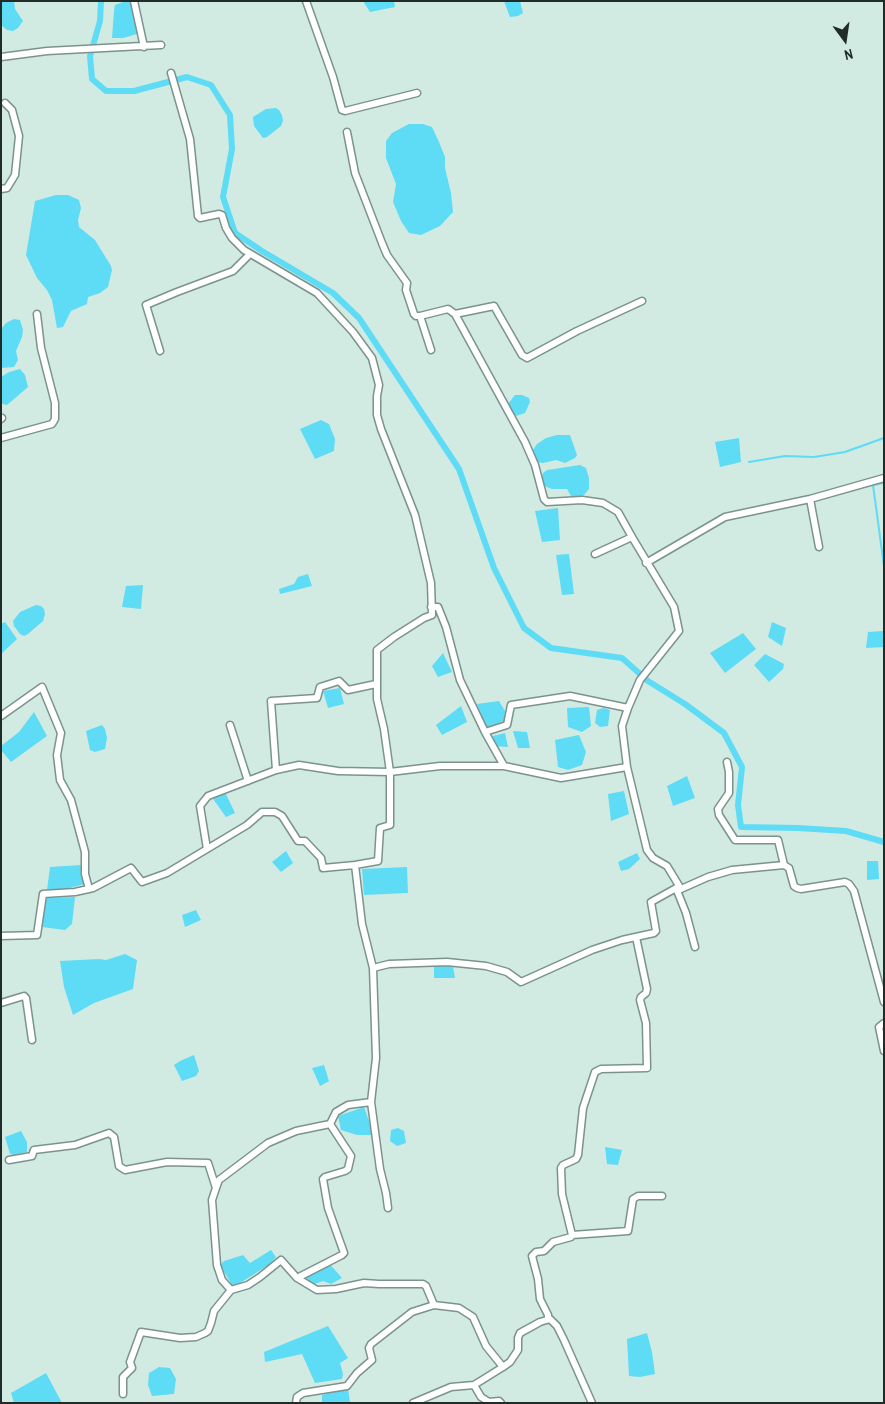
<!DOCTYPE html>
<html>
<head>
<meta charset="utf-8">
<style>
  body { margin:0 }
  #map { position:relative; width:885px; height:1404px; overflow:hidden; background:#d1ebe3; font-family:"Archivo Narrow",sans-serif }
  canvas { display:block }
  .frame { position:absolute; inset:0; border:2px solid #212b28; pointer-events:none }
  .north { position:absolute; left:820px; top:15px; width:50px; height:50px; -webkit-text-stroke:4px #d1ebe3; paint-order:stroke; rotate:166deg; font-size:14px; font-weight:700; line-height:20px; text-align:center; color:#212b28 }
  .north::after { content:''; display:block; margin:auto; width:18px; height:22px; background:#212b28; clip-path:polygon(50% 0,100% 100%,50% 72%,0 100%) }
</style>
</head>
<body>
<div id="map">
<canvas width="885" height="1404"></canvas>
<div class="frame"></div>
<div class="north">N</div>
</div>
<script>
const ctx = document.querySelector('canvas').getContext('2d');
ctx.lineJoin = 'round';
function fillPath(path, color) {
  ctx.fillStyle = color;
  ctx.fill(path, 'evenodd');
}
function toPath(rows) {
  const path = new Path2D();
  for (const r of rows) {
    path.moveTo(r[0], r[1]);
    for (let i = 2; i < r.length; i += 2) path.lineTo(r[i], r[i + 1]);
  }
  return path;
}
function stroke(path, color, width, dash) {
  ctx.strokeStyle = color;
  ctx.lineWidth = width;
  ctx.lineCap = dash ? 'butt' : 'round';
  ctx.setLineDash(dash || []);
  ctx.stroke(path);
}
fillPath(toPath([
  [1,1,14,1,15,9,23,21,18,28,13,31,7,30,1,25],
  [126,1,132,1,137,24,137,34,123,38,112,38,114,11,115,5],
  [363,1,394,1,395,7,370,12],
  [504,1,520,1,523,13,518,16,510,17],
  [276,108,279,110,282,115,283,121,281,126,267,137,263,138,254,126,253,117,266,109],
  [409,124,423,124,432,127,439,142,445,157,445,168,451,193,453,212,440,226,421,235,409,233,401,221,393,202,396,184,386,158,386,141,392,133],
  [56,195,68,195,79,200,81,208,78,220,79,227,95,240,111,266,112,270,108,287,100,293,88,297,87,304,71,311,63,327,57,328,52,300,47,290,37,278,26,255,35,201],
  [14,319,20,320,23,330,22,337,16,351,18,360,14,367,1,368,1,329,6,323],
  [20,369,25,375,28,387,7,405,3,404,1,403,1,377,9,372],
  [515,395,522,395,529,398,530,402,525,413,516,416,511,413,508,404],
  [321,420,329,424,335,439,334,451,315,459,300,429],
  [557,435,570,435,577,455,575,458,565,463,556,460,543,463,536,462,533,450,537,444,546,438],
  [739,438,741,462,720,467,715,442],
  [580,465,586,468,589,478,589,489,584,495,575,498,571,496,567,489,552,489,544,486,542,476,543,473,547,470],
  [558,508,560,540,542,542,535,511],
  [569,554,574,594,562,595,556,555],
  [308,574,312,586,280,594,279,589,294,584,298,577],
  [143,585,141,609,122,607,126,586],
  [36,605,41,606,44,609,45,614,43,621,28,634,24,636,20,634,14,626,13,621,20,612],
  [5,622,17,639,1,654,1,624],
  [772,622,786,628,782,646,768,637],
  [884,631,884,647,866,648,868,632],
  [743,633,756,649,725,673,710,653],
  [443,653,452,672,438,677,432,666],
  [765,654,784,664,783,669,769,682,754,665],
  [340,688,344,704,328,708,323,691],
  [499,701,505,711,504,721,486,728,477,704],
  [461,706,467,722,442,735,436,725],
  [589,707,591,726,582,732,568,727,567,708],
  [604,708,610,710,608,726,600,727,595,723,597,710],
  [34,712,47,736,11,762,1,750,1,746,19,732],
  [102,725,105,729,107,738,105,749,95,752,90,750,86,731],
  [513,731,527,732,530,748,518,748],
  [505,733,508,747,495,746,493,736],
  [579,735,586,752,582,765,568,770,558,767,555,740],
  [687,776,695,798,673,806,667,786],
  [224,790,235,813,226,817,211,796],
  [624,791,629,814,611,821,608,794],
  [286,851,293,863,281,872,272,862],
  [637,853,640,859,629,869,621,871,618,862],
  [867,861,878,861,879,879,867,880],
  [81,865,85,884,65,889,47,890,50,867],
  [407,867,408,893,364,895,362,869],
  [75,897,72,924,65,930,42,927,46,898],
  [196,910,201,920,185,927,182,915],
  [125,954,137,960,133,989,94,1003,73,1015,64,987,60,961,99,959,106,960],
  [434,965,453,966,455,978,434,978],
  [194,1055,199,1071,196,1076,182,1081,174,1065,180,1061],
  [324,1065,329,1081,320,1086,312,1068],
  [364,1107,374,1135,357,1135,341,1130,338,1116],
  [398,1128,404,1131,406,1143,397,1146,390,1141,391,1130],
  [21,1131,27,1142,27,1152,14,1155,10,1154,5,1137],
  [605,1147,622,1150,618,1165,607,1164],
  [271,1250,276,1257,270,1264,237,1285,232,1285,220,1265,224,1261,243,1255,250,1263],
  [328,1262,342,1278,331,1284,323,1281,312,1285,305,1277],
  [328,1326,348,1358,340,1363,343,1374,342,1379,315,1383,302,1354,265,1362,264,1352],
  [647,1333,652,1352,655,1374,640,1377,629,1376,627,1339],
  [159,1367,170,1368,176,1379,174,1394,152,1396,148,1385,149,1373],
  [46,1373,62,1403,14,1403,11,1393],
  [348,1388,350,1403,322,1403,322,1395]
]), '#5edbf5');
stroke(toPath([
  [749,462,785,456,814,457,845,452,884,438],
  [883,483,873,485,884,566]
]), '#5edbf5', 2);
stroke(toPath([
  [101,1,100,21,90,56,92,79,106,91,134,91,187,77,211,85,230,115,232,149,223,197,235,233,262,251,333,293,359,318,459,469,494,568,524,628,551,648,622,658,648,681,685,704,724,733,742,767,738,805,741,827,798,828,846,831,884,842]
]), '#5edbf5', 6);
const minor = toPath([
  [134,1,144,47],
  [306,1,333,77,342,110,345,111,417,93],
  [1,57,47,51,161,45],
  [171,73,190,139,198,216,200,218,219,214,222,215,226,228,232,238,244,250,317,293,353,332,372,358,379,385,377,396,377,415,381,429,415,515,431,583,432,615,424,618,394,637,377,650,377,699,384,729,390,772,390,825,380,828,378,861,355,865,362,924,373,968,376,1058,371,1102],
  [347,132,355,173,382,243,387,255,407,283,406,290,414,314,416,316,420,316,448,309,455,314,525,442,535,465,544,499,547,502,582,500,603,503,618,512,632,537,595,554],
  [1,189,7,188,15,175,19,136,12,110,5,103],
  [455,314,494,306,522,355,527,358,577,331,642,301],
  [420,316,431,350],
  [160,351,146,305,177,292,233,271,250,254],
  [1,419,2,418],
  [1,438,52,424,55,419,55,403,41,348,37,314],
  [810,499,819,547],
  [632,537,674,607,679,631,640,680,628,708,622,726,627,767,647,850,653,858,667,866,681,889,708,877,732,870,784,865,778,840,735,840,719,815,718,809,729,793,729,772,727,762],
  [646,563,725,517,810,499,884,478],
  [431,607,438,607,446,627,460,680,485,732],
  [1,716,42,687,61,733,57,755,60,780,71,800,85,852,85,874,89,889],
  [230,725,248,781],
  [504,766,561,778,627,767],
  [276,770,299,765,338,771,390,772,440,766,504,766,485,732,507,725,511,705,570,696,628,708],
  [207,849,200,806,208,796,276,770,271,701,317,698,320,687,339,681,348,690,376,684],
  [784,865,789,868,794,886,797,888,801,889,845,882,849,884,854,891,884,1002],
  [676,888,686,913,695,947],
  [1,936,37,935,43,894,75,892,93,888,131,868,142,882,167,873,247,825,262,812,275,812,282,816,298,841,305,841,321,858,323,868,355,865],
  [373,968,389,964,447,962,486,966,507,972,521,982,592,950,622,940,654,933,656,931,651,902,678,887],
  [1,1003,24,996,26,998,32,1040],
  [884,1023,879,1027,884,1051],
  [9,1160,32,1156,34,1150,75,1145,109,1133,114,1137,119,1166,125,1170,167,1162,208,1163,216,1188,219,1180,268,1143,296,1131,330,1124,336,1112,348,1105,371,1102,380,1169,386,1193,388,1208],
  [216,1188,212,1200,217,1265,222,1280,231,1290,248,1285,260,1277,281,1260,297,1278,342,1255,344,1253,328,1208,323,1179,325,1177,345,1171,348,1169,351,1156,330,1124],
  [572,1235,628,1231,633,1199,638,1196,662,1196],
  [297,1278,317,1290,336,1289,364,1283,379,1284,423,1284,426,1286,434,1305,459,1308,473,1317,486,1346,503,1367,474,1385,451,1387,413,1403],
  [548,1319,548,1315,540,1299,538,1279,532,1256,536,1252,544,1251,553,1242,571,1237,572,1235,562,1194,561,1168,563,1165,576,1159,578,1155,583,1108,595,1072,601,1069,647,1068,646,1023,640,1000,641,997,646,993,647,989,636,937],
  [503,1367,510,1362,518,1350,518,1338,520,1333,540,1322,550,1319,557,1326,564,1340,592,1403],
  [474,1385,481,1397,489,1402,499,1401,501,1403],
  [123,1394,123,1377,132,1368,130,1362,141,1332,180,1338,196,1337,205,1333,208,1331,211,1323,214,1311,231,1290],
  [296,1403,297,1397,303,1393,347,1386,357,1373,372,1360,369,1348,371,1344,412,1312,434,1305]
]);
stroke(minor, '#7b938c', 9);
stroke(minor, '#fff', 6);
</script>
</body>
</html>
